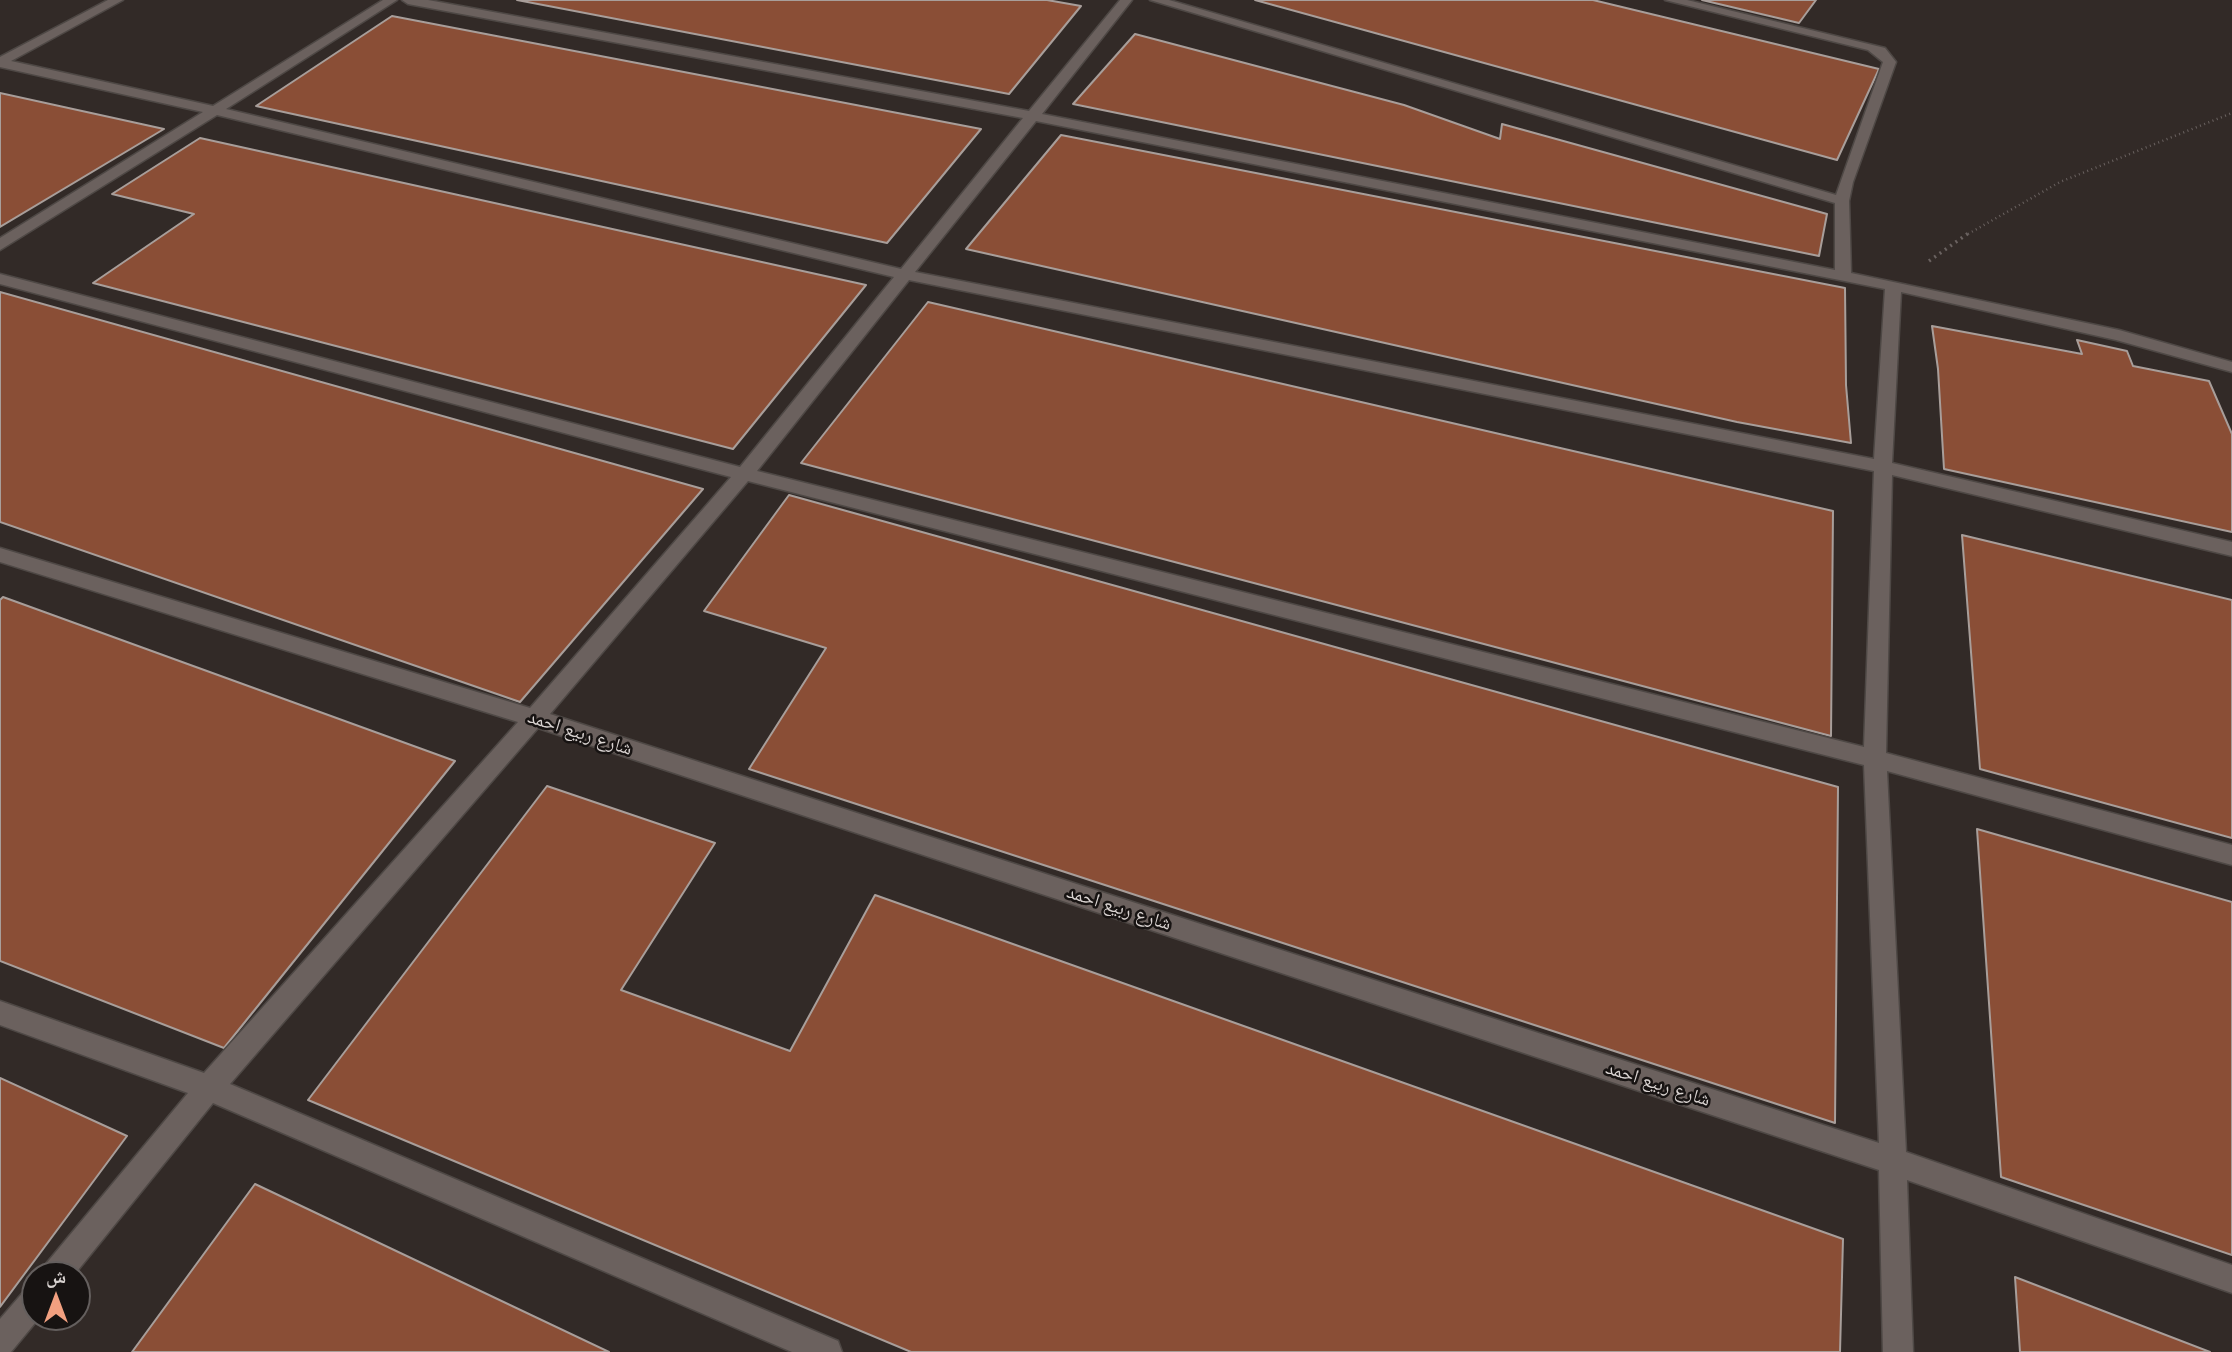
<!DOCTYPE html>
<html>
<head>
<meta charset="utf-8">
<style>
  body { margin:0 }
  #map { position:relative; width:2232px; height:1352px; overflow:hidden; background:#322a27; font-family:Inter,"Noto Naskh Arabic",sans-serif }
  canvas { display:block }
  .north { position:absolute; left:21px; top:1261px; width:70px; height:70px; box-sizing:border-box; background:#171312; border:2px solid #645f5e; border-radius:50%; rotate:0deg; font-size:19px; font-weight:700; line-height:28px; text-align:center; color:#d8d2d0 }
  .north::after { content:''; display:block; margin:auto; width:24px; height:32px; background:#f2a080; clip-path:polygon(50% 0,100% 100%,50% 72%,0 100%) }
</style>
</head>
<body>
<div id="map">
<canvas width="2232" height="1352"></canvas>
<div class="north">ش</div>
</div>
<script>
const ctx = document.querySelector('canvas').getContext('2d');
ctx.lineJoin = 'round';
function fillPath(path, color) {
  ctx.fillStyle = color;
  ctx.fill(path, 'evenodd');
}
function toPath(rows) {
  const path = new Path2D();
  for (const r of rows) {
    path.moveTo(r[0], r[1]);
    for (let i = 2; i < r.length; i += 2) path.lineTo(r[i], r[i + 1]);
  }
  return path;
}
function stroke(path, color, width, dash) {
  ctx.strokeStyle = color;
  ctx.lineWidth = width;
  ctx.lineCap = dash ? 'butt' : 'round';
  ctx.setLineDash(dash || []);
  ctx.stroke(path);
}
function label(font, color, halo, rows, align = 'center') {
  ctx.font = font + ' Inter,"Noto Naskh Arabic",sans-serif';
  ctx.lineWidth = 5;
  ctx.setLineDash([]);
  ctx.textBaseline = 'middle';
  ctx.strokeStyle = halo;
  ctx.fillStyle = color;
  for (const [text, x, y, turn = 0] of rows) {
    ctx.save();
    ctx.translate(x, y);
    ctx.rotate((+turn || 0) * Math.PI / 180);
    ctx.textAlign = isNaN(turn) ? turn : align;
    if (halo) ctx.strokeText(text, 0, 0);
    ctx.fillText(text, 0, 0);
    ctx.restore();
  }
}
const building = toPath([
  [517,0,1047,0,1081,6,1009,94,517,0],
  [1255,0,1593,0,1879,69,1837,160,1255,0],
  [1702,0,1816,0,1799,23,1702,0],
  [392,16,981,129,887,243,256,106,392,16],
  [1135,34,1404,105,1500,139,1502,124,1827,214,1819,256,1073,104,1135,34],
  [0,93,164,129,0,227,0,93],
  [1061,135,1845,288,1846,385,1851,443,1737,422,966,249,1061,135],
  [200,138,866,285,733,449,93,283,194,214,112,194,200,138],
  [0,292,703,489,520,702,0,522,0,292],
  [928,302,1833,511,1831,736,801,463,928,302],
  [1932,326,2082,354,2077,340,2127,351,2133,366,2209,381,2232,434,2232,532,1944,469,1938,369,1932,326],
  [789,495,1838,787,1835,1123,749,769,826,648,704,611,789,495],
  [1962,535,2232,600,2232,838,1980,769,1962,535],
  [3,597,455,761,224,1048,0,961,0,600,3,597],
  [547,786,715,843,621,990,790,1051,875,895,1843,1239,1840,1352,911,1352,308,1100,547,786],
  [1977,829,2232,902,2232,1255,2001,1177,1977,829],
  [0,1078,127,1136,0,1307,0,1078],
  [255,1184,609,1352,132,1352,255,1184],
  [2015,1277,2210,1352,2020,1352,2015,1277]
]);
fillPath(building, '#8a4e36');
stroke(building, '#a89e9a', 2);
const minor = toPath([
  [108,0,123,0,11,61,213,106,383,0,397,0,226,109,901,269,1023,118,408,4,402,0,428,0,1029,111,1120,0,1132,0,1042,114,1835,270,1835,203,1150,0,1169,0,1836,195,1883,62,1868,50,1665,0,1687,0,1885,48,1896,62,1853,182,1849,201,1851,273,2119,330,2232,362,2232,372,2116,340,1901,292,1892,463,2232,542,2232,556,1892,475,1886,753,2232,845,2232,865,1887,771,1906,1152,2232,1265,2232,1293,1907,1180,1913,1352,1883,1352,1879,1170,538,728,230,1084,838,1341,842,1352,792,1352,213,1103,74,1275,41,1275,45,1265,188,1093,0,1025,0,1001,204,1073,518,722,0,562,0,548,530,708,731,477,0,284,0,274,740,467,894,277,217,115,0,250,0,238,203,112,0,67,0,57,108,0],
  [1036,121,1885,289,1874,459,915,272,1036,121],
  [909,280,1874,471,1864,747,757,471,909,280],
  [748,481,1864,765,1879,1143,550,714,748,481],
  [35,1285,35,1317,40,1317,11,1352,0,1352,0,1319,25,1290,35,1285]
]);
stroke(minor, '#4e4845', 3);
stroke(toPath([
  [1968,234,2060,182,2232,113]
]), '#6a6260', 2.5, [1, 3.5]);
stroke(toPath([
  [1929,261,1970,232]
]), '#6a6260', 3.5, [2, 4.5]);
fillPath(minor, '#6b615e');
label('19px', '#d8d2d0', '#171312', [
  ["شارع ربيع احمد",580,733,18],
  ["شارع ربيع احمد",1119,908,18],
  ["شارع ربيع احمد",1658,1084,18]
]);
</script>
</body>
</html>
